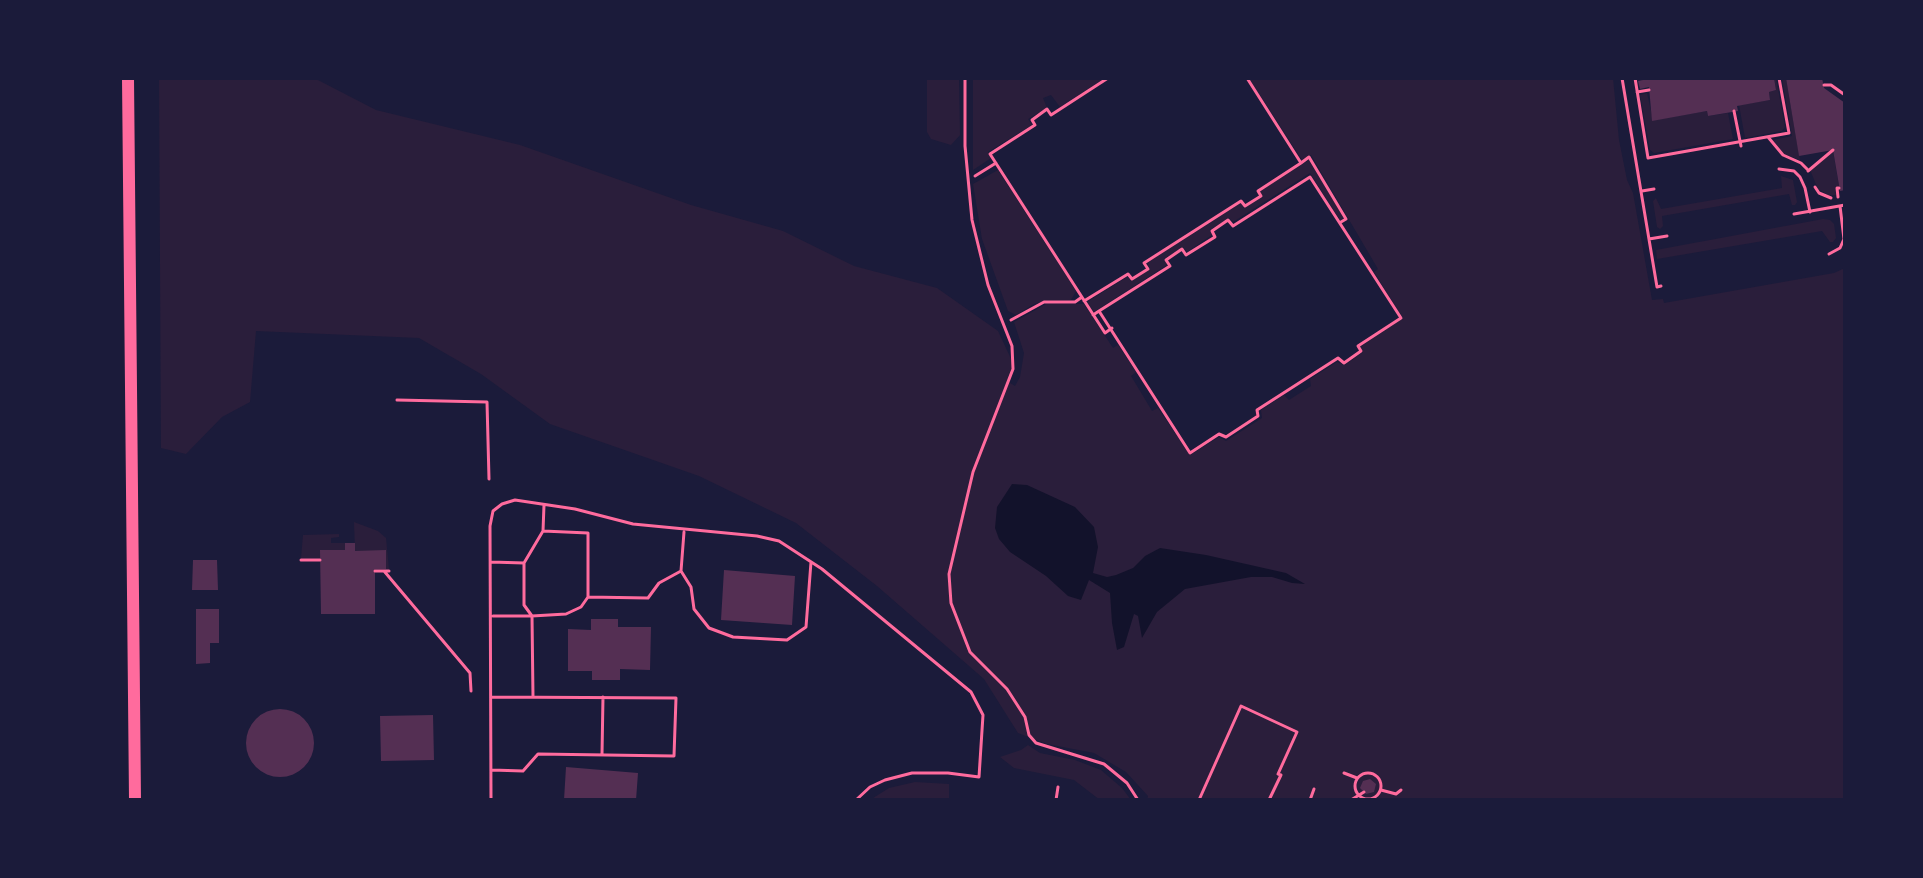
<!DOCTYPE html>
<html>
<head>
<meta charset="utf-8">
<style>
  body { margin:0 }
  #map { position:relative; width:1923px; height:878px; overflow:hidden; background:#1b1b3a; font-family:"Varela Round",sans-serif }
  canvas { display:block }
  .frame { position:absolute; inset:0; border:80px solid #1b1b3a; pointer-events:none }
</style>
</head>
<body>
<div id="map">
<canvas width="1923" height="878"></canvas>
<div class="frame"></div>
</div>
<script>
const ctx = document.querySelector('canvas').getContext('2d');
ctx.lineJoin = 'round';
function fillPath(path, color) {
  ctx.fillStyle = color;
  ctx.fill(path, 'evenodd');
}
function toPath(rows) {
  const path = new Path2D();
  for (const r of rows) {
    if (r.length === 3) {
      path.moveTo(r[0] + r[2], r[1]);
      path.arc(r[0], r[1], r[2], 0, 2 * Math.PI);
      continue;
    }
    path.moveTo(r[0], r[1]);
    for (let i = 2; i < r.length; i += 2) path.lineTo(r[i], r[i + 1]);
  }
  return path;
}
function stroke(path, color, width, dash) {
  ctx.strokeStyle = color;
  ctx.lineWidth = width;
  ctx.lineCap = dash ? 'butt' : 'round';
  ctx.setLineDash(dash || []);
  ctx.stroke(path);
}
fillPath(toPath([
  [159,78,314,78,376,110,520,145,691,205,783,231,854,266,937,288,998,331,1012,361,1010,383,1015,386,1020,377,1024,353,1014,322,1046,304,1084,304,1113,348,1118,345,1136,372,1131,376,1152,411,1158,408,1190,455,1219,437,1226,441,1262,418,1261,410,1284,395,1289,400,1311,386,1310,379,1337,362,1345,365,1363,352,1360,347,1403,318,1374,272,1378,269,1311,155,1302,160,1249,78,1613,78,1619,140,1627,180,1633,193,1652,300,1663,299,1664,303,1834,273,1845,268,1845,800,1147,800,1148,796,1126,772,1094,753,1047,744,1018,733,984,679,877,586,796,523,699,476,550,424,481,374,419,338,256,331,250,402,222,417,186,454,161,448],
  [927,78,959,78,960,135,951,145,931,139,927,132],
  [973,78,1105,78,1060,107,1051,95,1043,98,1047,108,1028,119,1032,125,988,152,991,158,973,170],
  [1774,78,1776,78,1785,127,1782,131,1745,138,1739,105,1770,100,1769,92,1776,90],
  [1782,78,1786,78,1800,160,1784,154,1773,140,1792,136],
  [1647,93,1653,120,1707,111,1708,116,1728,113,1733,139,1654,153,1650,150,1640,95],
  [1833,151,1839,186,1835,187,1836,195,1828,195,1818,189,1810,170],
  [1309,160,1344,218,1340,220,1310,173,1233,222,1229,218,1210,230,1212,235,1187,252,1183,247,1164,259,1167,265,1094,312,1087,302,1127,277,1131,280,1150,269,1147,263,1241,203,1244,208,1263,197,1260,191],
  [998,170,1076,291,1071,300,1048,300,1034,304,1016,315,1008,311,982,239,973,184],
  [1781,176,1793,180,1797,202,1795,205,1792,205,1789,194,1662,216,1663,226,1660,229,1657,227,1653,201,1656,198,1661,209,1782,188],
  [1823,219,1830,220,1834,224,1836,238,1833,242,1830,242,1822,231,1657,259,1656,250],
  [354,522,378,531,386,538,389,569,386,569,386,551,355,551],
  [339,534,339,537,331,538,331,543,345,543,345,550,320,550,320,558,301,558,303,535],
  [1028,745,1040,753,1075,760,1101,770,1122,788,1131,800,1100,800,1074,780,1014,768,1000,757,1021,750],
  [915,782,949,784,949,798,970,800,870,800,889,788]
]), '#2a1e3b');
fillPath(toPath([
  [1012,484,1027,485,1075,507,1094,527,1098,547,1093,573,1107,577,1116,575,1133,568,1145,556,1160,548,1206,555,1286,573,1305,584,1292,583,1272,577,1251,577,1185,589,1157,612,1142,638,1138,616,1134,614,1124,647,1117,650,1112,623,1110,593,1089,580,1081,600,1068,596,1046,576,1010,552,999,539,995,528,997,507]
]), '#12122b');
fillPath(toPath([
  [1653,78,1774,78,1776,90,1769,92,1770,100,1737,106,1738,111,1708,116,1707,111,1652,121,1649,87,1640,89,1638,81],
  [1786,78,1822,78,1824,88,1845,103,1845,190,1840,191,1833,150,1799,156],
  [345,543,355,543,355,551,386,550,386,569,375,569,375,614,321,614,320,550,345,550],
  [193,560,217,560,218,590,192,590],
  [724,570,795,576,792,625,721,620],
  [196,609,219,609,219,643,210,643,210,663,196,664],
  [591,619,618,619,618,627,651,627,650,670,620,669,620,680,592,680,592,671,568,671,568,629,591,630],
  [280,743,34],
  [433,715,434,760,381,761,380,716],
  [566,767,638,773,636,800,564,800],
  [1370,779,1376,784,1374,792,1366,794,1360,788,1363,781]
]), '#542f53');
stroke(toPath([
  [1108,78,1051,115,1047,109,1032,120,1035,125,990,154,1105,333,1112,328],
  [1635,78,1648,158,1789,133,1779,78],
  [1824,85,1831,85,1845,95],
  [1637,92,1649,90],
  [1734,111,1741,146],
  [1768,137,1783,155,1801,163,1807,169],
  [1301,163,1309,157,1346,219,1341,222],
  [1808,171,1833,150],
  [975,176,996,163],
  [1815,187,1819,193,1831,198],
  [1838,197,1837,188,1839,188],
  [1084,301,1128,274,1132,279,1148,269,1144,263,1241,201,1245,206,1261,196,1258,191,1301,163,1247,78],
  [1093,315,1099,311,1170,266,1166,260,1182,249,1186,255,1215,237,1212,231,1228,220,1233,226,1310,177,1401,318,1358,346,1361,351,1344,363,1338,358,1257,410,1258,416,1226,437,1219,434,1190,453,1099,311],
  [1011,320,1044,302,1075,302,1082,297],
  [301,560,320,560],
  [375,571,389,571],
  [384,571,470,673,471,691],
  [1368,786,13],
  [1344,773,1357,778],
  [1381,790,1396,794,1401,790],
  [1056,800,1058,787],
  [1199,800,1241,706,1297,732,1278,774,1281,775,1269,800],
  [1310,800,1314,789],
  [1351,800,1364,792]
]), '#ff6b9d', 3);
stroke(toPath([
  [965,78,965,146,972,220,988,285,1012,346,1013,369,973,472,949,574,951,603,970,652,1007,689,1025,717,1029,735,1036,743,1104,764,1127,783,1138,800],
  [1622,78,1657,287,1661,286],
  [1779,169,1794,171,1800,177,1805,188,1810,212],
  [1642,191,1654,189],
  [1794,214,1845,205],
  [1649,239,1667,236],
  [1829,254,1840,248,1844,239,1840,206],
  [397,400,487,402,489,479],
  [543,531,588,533,588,597,648,598,659,583,681,571,684,532],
  [491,562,524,563,543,531,544,505],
  [524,563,524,605,532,616,566,614,581,607,588,597],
  [681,571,691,587,694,609,709,628,733,637,787,640,806,627,811,562],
  [493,616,532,616,533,697],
  [602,754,603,697],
  [492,770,523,771,538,754,674,756,676,698,492,697],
  [491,800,490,526,493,511,502,504,515,500,575,509,633,524,757,536,779,541,822,569,971,692,983,715,979,777,948,773,912,773,885,780,870,787,856,800]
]), '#ff6b9d', 3);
stroke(toPath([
  [128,78,135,800]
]), '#ff6b9d', 12);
</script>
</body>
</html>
